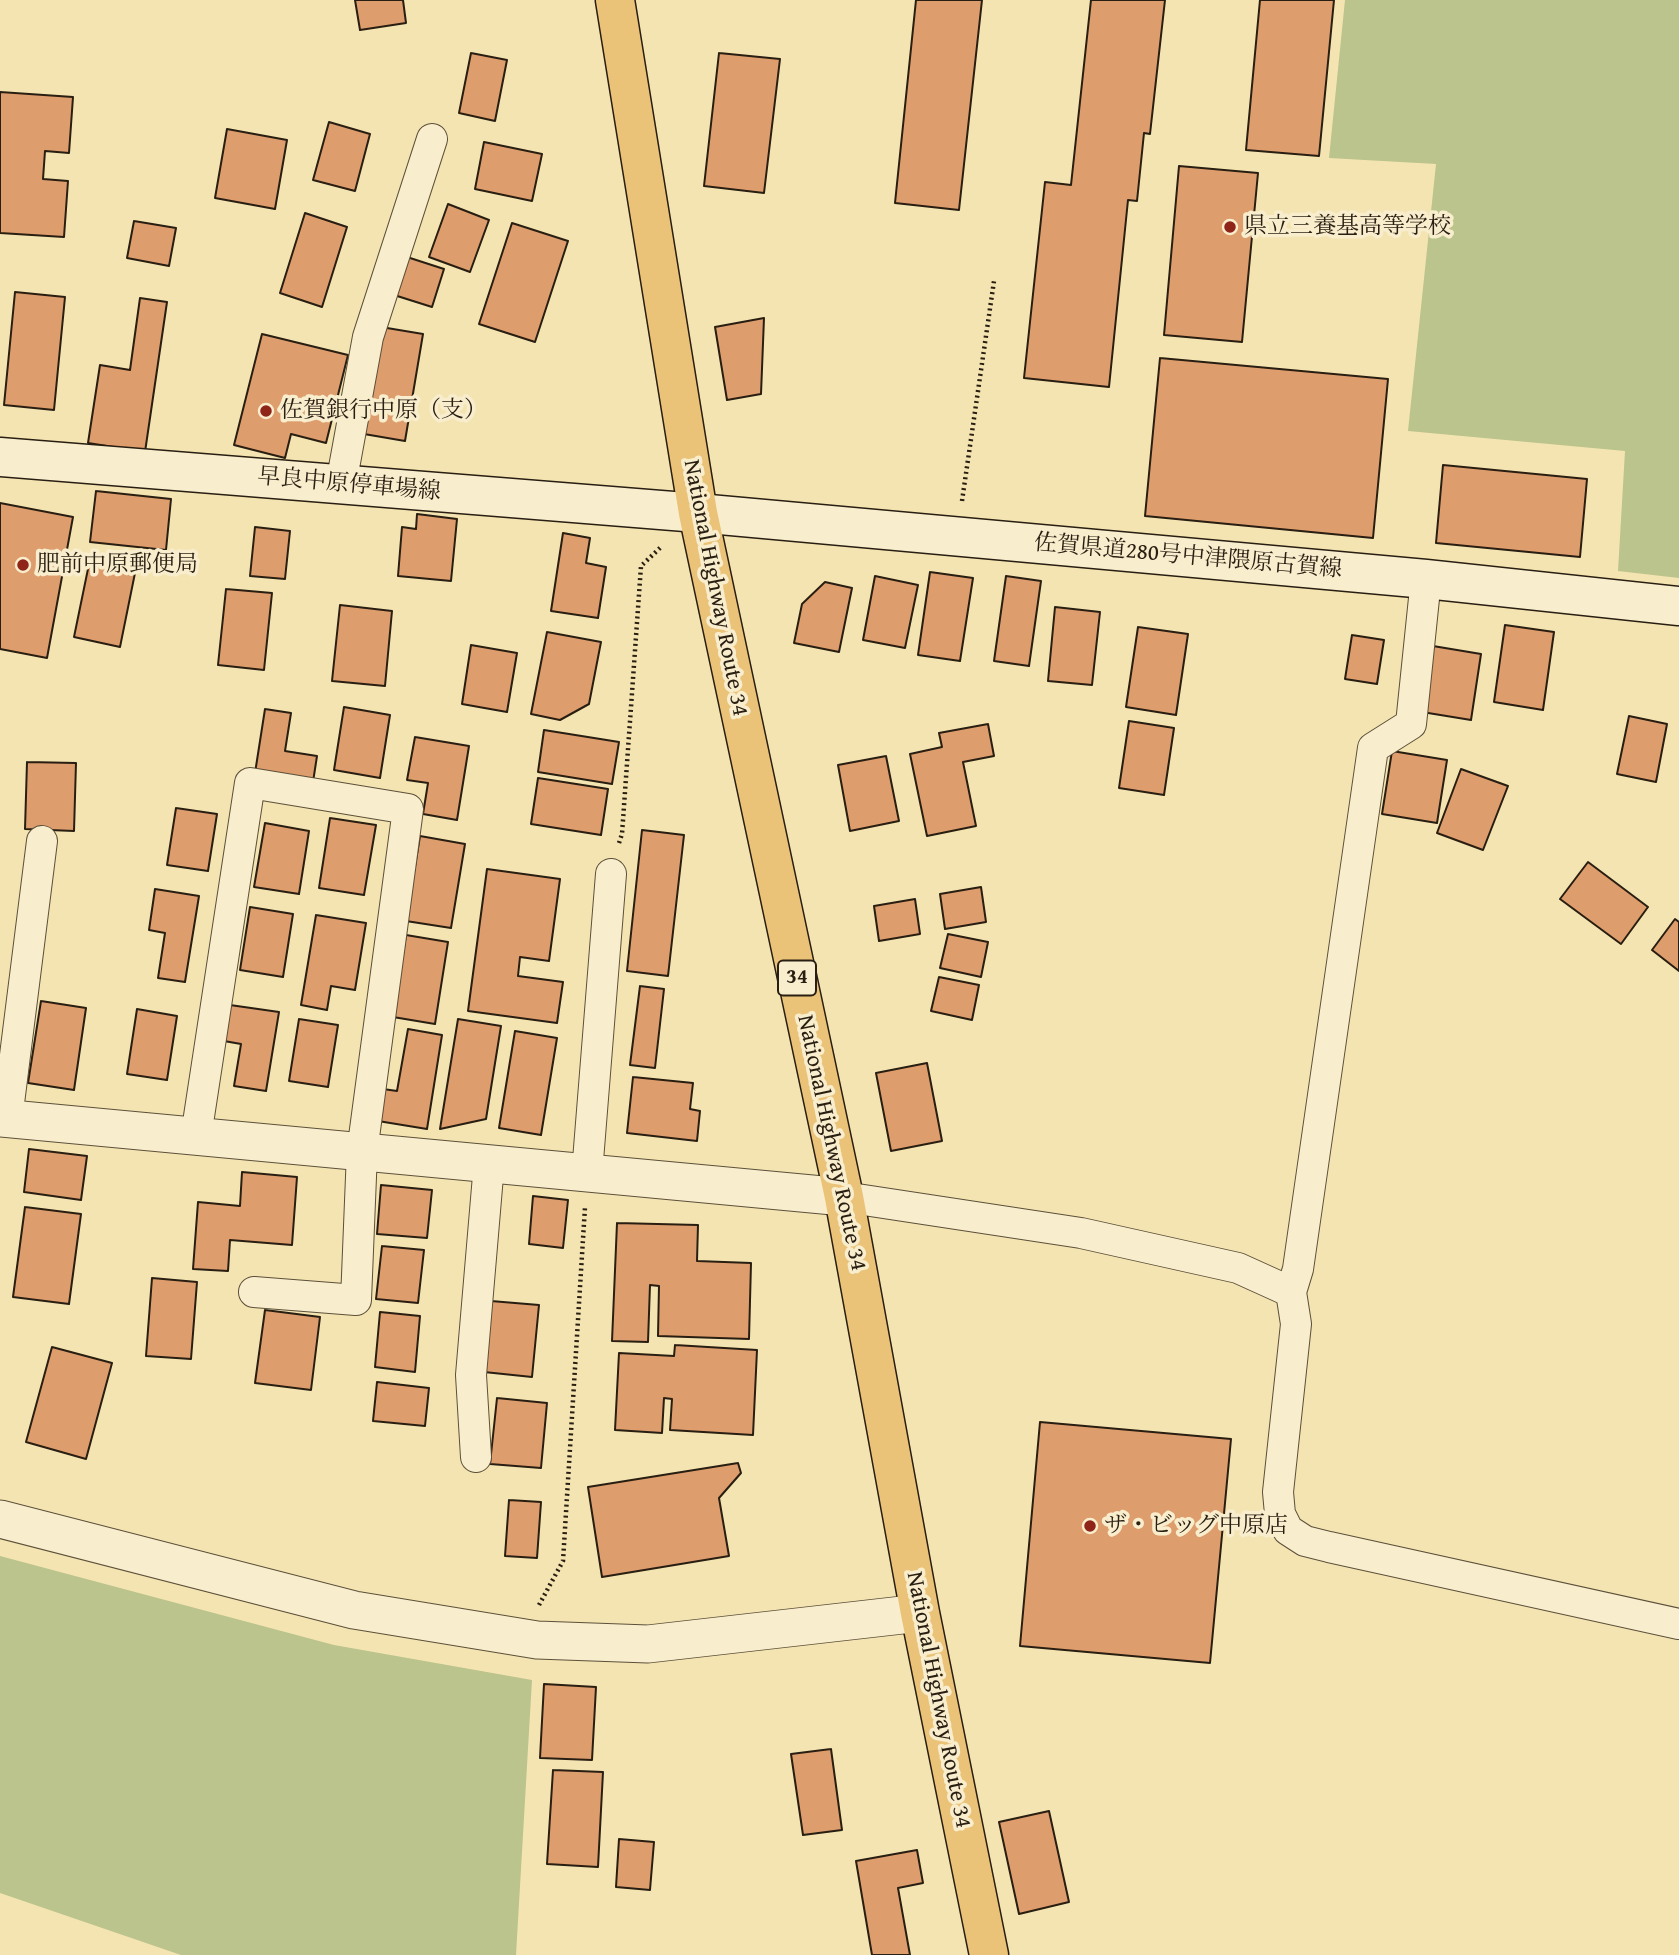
<!DOCTYPE html>
<html>
<head>
<meta charset="utf-8">
<style>
  body { margin:0 }
  canvas { display:block; background:#f4e4b1 }
</style>
</head>
<body>
<canvas width="1679" height="1955"></canvas>
<script>
const ctx = document.querySelector('canvas').getContext('2d');
ctx.lineJoin = 'round';
function fillPath(path, color) {
  ctx.fillStyle = color;
  ctx.fill(path, 'evenodd');
}
function toPath(rows) {
  const path = new Path2D();
  for (const r of rows) {
    path.moveTo(r[0], r[1]);
    for (let i = 2; i < r.length; i += 2) path.lineTo(r[i], r[i + 1]);
  }
  return path;
}
function stroke(path, color, width, dash) {
  ctx.strokeStyle = color;
  ctx.lineWidth = width;
  ctx.lineCap = dash ? 'butt' : 'round';
  ctx.setLineDash(dash || []);
  ctx.stroke(path);
}
function label(font, color, halo, rows, align = 'center') {
  ctx.font = font + ' "Gentium Book Plus","Noto Serif JP",serif';
  ctx.lineWidth = 7;
  ctx.setLineDash([]);
  ctx.textBaseline = 'middle';
  ctx.strokeStyle = halo;
  ctx.fillStyle = color;
  for (const [text, x, y, turn = 0] of rows) {
    ctx.save();
    ctx.translate(x, y);
    ctx.rotate((+turn || 0) * Math.PI / 180);
    ctx.textAlign = isNaN(turn) ? turn : align;
    if (halo) ctx.strokeText(text, 0, 0);
    ctx.fillText(text, 0, 0);
    ctx.restore();
  }
}
fillPath(toPath([
  [1345,0,1679,0,1679,578,1618,571,1625,451,1408,431,1436,164,1329,158],
  [0,1556,334,1645,532,1680,516,1955,181,1955,0,1893]
]), '#bbc48c');
const building = toPath([
  [355,0,403,0,406,23,360,30,355,0],
  [916,0,982,0,959,210,895,203,916,0],
  [1091,0,1165,0,1150,134,1144,133,1137,201,1128,200,1109,387,1024,378,1045,182,1071,185,1091,0],
  [1260,0,1334,0,1319,156,1246,150,1260,0],
  [471,53,507,60,495,121,459,113,471,53],
  [719,53,780,59,764,193,704,186,719,53],
  [0,92,73,97,69,153,45,151,43,179,68,181,64,237,0,233,0,92],
  [329,122,370,134,355,191,313,180,329,122],
  [227,129,287,140,275,209,215,198,227,129],
  [484,142,542,154,532,201,475,189,484,142],
  [1179,166,1258,173,1242,342,1164,335,1179,166],
  [448,204,489,220,470,272,429,257,448,204],
  [305,213,347,227,322,307,280,293,305,213],
  [134,221,176,228,169,266,127,258,134,221],
  [512,223,568,241,535,342,479,324,512,223],
  [407,257,444,269,432,307,394,295,407,257],
  [15,292,65,297,54,410,4,405,15,292],
  [140,298,167,302,145,452,88,443,100,365,130,370,140,298],
  [764,318,761,394,727,400,715,327,764,318],
  [381,327,423,334,405,441,364,434,381,327],
  [262,334,348,355,326,443,291,434,285,458,234,445,262,334],
  [1160,358,1388,379,1373,538,1145,516,1160,358],
  [1443,465,1587,479,1580,557,1436,543,1443,465],
  [96,491,171,499,166,550,90,542,96,491],
  [0,503,73,517,47,658,0,649,0,503],
  [417,514,457,519,451,581,398,576,402,527,416,529,417,514],
  [255,527,290,531,285,579,250,576,255,527],
  [563,533,590,538,586,563,606,567,598,618,551,611,563,533],
  [89,564,135,573,120,647,74,637,89,564],
  [930,572,973,578,960,661,918,655,930,572],
  [875,576,918,585,905,648,863,640,875,576],
  [1006,576,1041,581,1029,666,994,661,1006,576],
  [825,582,852,588,839,652,794,643,802,604,825,582],
  [226,589,272,593,264,670,218,665,226,589],
  [340,605,392,611,385,686,332,681,340,605],
  [1055,607,1100,612,1092,685,1048,681,1055,607],
  [1505,625,1554,632,1543,710,1494,702,1505,625],
  [1138,627,1188,634,1176,715,1126,707,1138,627],
  [547,632,601,642,589,704,560,720,531,714,547,632],
  [1352,635,1384,640,1377,684,1345,679,1352,635],
  [471,645,517,653,507,712,462,704,471,645],
  [1433,646,1481,654,1471,720,1422,712,1433,646],
  [344,707,390,715,380,778,334,770,344,707],
  [265,709,291,713,285,751,317,756,313,782,255,773,265,709],
  [1629,716,1667,724,1656,782,1617,774,1629,716],
  [1129,721,1174,728,1164,795,1119,788,1129,721],
  [988,724,994,756,963,762,976,826,927,836,910,754,942,747,939,733,988,724],
  [544,730,619,742,612,784,538,772,544,730],
  [415,737,469,746,457,820,423,814,428,783,407,780,415,737],
  [1392,751,1447,760,1437,823,1382,814,1392,751],
  [886,756,899,821,850,831,838,765,886,756],
  [27,762,76,763,74,831,25,829,27,762],
  [1461,769,1508,786,1483,850,1437,833,1461,769],
  [538,778,608,789,601,835,531,824,538,778],
  [176,808,217,814,208,871,167,865,176,808],
  [330,818,376,825,364,895,319,888,330,818],
  [265,823,309,831,299,894,254,887,265,823],
  [642,830,684,835,668,976,627,971,642,830],
  [420,836,465,844,451,928,406,921,420,836],
  [1588,862,1648,907,1621,944,1560,899,1588,862],
  [487,869,560,879,549,961,520,957,518,976,563,982,557,1023,468,1011,487,869],
  [981,887,986,922,945,929,940,894,981,887],
  [155,889,199,896,185,982,158,978,165,933,149,930,155,889],
  [915,899,920,934,879,941,874,906,915,899],
  [250,907,293,914,283,977,240,970,250,907],
  [316,915,366,923,355,990,331,986,327,1010,301,1005,316,915],
  [1675,919,1679,922,1679,971,1652,950,1675,919],
  [948,934,988,942,981,977,940,968,948,934],
  [406,935,448,942,435,1024,393,1017,406,935],
  [939,977,979,985,972,1020,931,1011,939,977],
  [640,986,664,989,655,1068,630,1065,640,986],
  [41,1001,86,1008,74,1090,28,1083,41,1001],
  [230,1005,279,1012,266,1091,234,1086,241,1044,224,1041,230,1005],
  [137,1009,177,1016,167,1080,127,1074,137,1009],
  [299,1019,338,1025,328,1087,289,1081,299,1019],
  [458,1019,501,1026,486,1119,440,1129,458,1019],
  [408,1029,442,1035,427,1129,378,1121,383,1089,397,1091,408,1029],
  [515,1031,557,1038,541,1135,499,1128,515,1031],
  [927,1063,942,1141,891,1151,876,1073,927,1063],
  [633,1077,693,1083,690,1109,700,1111,697,1141,627,1133,633,1077],
  [29,1149,87,1156,81,1200,24,1192,29,1149],
  [242,1172,297,1177,292,1245,230,1240,228,1271,193,1269,198,1202,240,1206,242,1172],
  [381,1185,432,1190,427,1238,377,1234,381,1185],
  [533,1196,568,1200,563,1248,529,1244,533,1196],
  [25,1207,81,1214,69,1304,13,1297,25,1207],
  [617,1223,698,1225,697,1261,751,1263,749,1339,658,1336,659,1286,650,1285,648,1342,612,1341,617,1223],
  [382,1246,424,1250,418,1303,376,1299,382,1246],
  [152,1278,197,1282,191,1359,146,1356,152,1278],
  [491,1301,539,1305,532,1377,484,1372,491,1301],
  [265,1310,320,1317,311,1390,255,1383,265,1310],
  [380,1312,420,1316,415,1372,375,1367,380,1312],
  [675,1345,757,1350,753,1435,670,1430,672,1399,664,1398,662,1433,615,1430,619,1353,674,1356,675,1345],
  [52,1347,112,1363,86,1459,26,1442,52,1347],
  [377,1382,429,1388,425,1426,373,1421,377,1382],
  [497,1398,547,1403,541,1468,490,1464,497,1398],
  [1040,1422,1231,1439,1210,1663,1020,1646,1040,1422],
  [738,1463,741,1473,719,1498,729,1556,602,1577,588,1487,738,1463],
  [509,1500,541,1502,537,1558,505,1556,509,1500],
  [544,1684,596,1687,592,1760,540,1758,544,1684],
  [831,1749,842,1830,803,1835,791,1754,831,1749],
  [553,1770,603,1772,598,1867,547,1864,553,1770],
  [1049,1811,1069,1902,1019,1914,999,1822,1049,1811],
  [619,1839,654,1842,650,1890,616,1887,619,1839],
  [917,1850,923,1883,898,1888,910,1955,872,1955,856,1861,917,1850]
]);
fillPath(building, '#de9d6d');
stroke(building, '#291e12', 2);
const minor = toPath([
  [341,484,368,337,432,139],
  [7,1119,42,841],
  [196,1136,250,783,408,809,362,1152,356,1300,254,1292],
  [587,1173,611,874],
  [844,1197,1081,1233,1238,1268,1291,1292,1296,1324,1278,1492,1280,1514,1288,1530,1305,1541,1329,1547,1679,1624],
  [1291,1292,1298,1269,1373,748,1411,724,1426,579],
  [476,1457,471,1375,489,1164]
]);
const tertiary = toPath([
  [0,1118,844,1197],
  [0,1519,354,1610,537,1640,648,1644,920,1613]
]);
const secondary = toPath([
  [0,457,698,513,1426,579,1679,606]
]);
const trunk = toPath([
  [615,0,698,513,844,1197,920,1613,989,1955]
]);
stroke(minor, '#5c503a', 32);
stroke(tertiary, '#5c503a', 39);
stroke(secondary, '#291e12', 41);
stroke(trunk, '#291e12', 41);
stroke(toPath([
  [962,501,994,281],
  [619,843,622,834,641,566,661,547],
  [539,1605,563,1561,585,1207]
]), '#291e12', 4.5, [2, 3.5]);
stroke(minor, '#f8edcc', 30);
stroke(tertiary, '#f8edcc', 37);
stroke(secondary, '#f8edcc', 38);
stroke(trunk, '#eac278', 38);
for (const [x, y, r, color] of [
  [1230,227,7,"#8f2418"],
  [266,411,7,"#8f2418"],
  [23,565,7,"#8f2418"],
  [1090,1526,7,"#8f2418"]
]) {
  const dot = new Path2D();
  dot.arc(x, y, r, 0, 2 * Math.PI);
  ctx.fillStyle = color;
  ctx.fill(dot);
  stroke(dot, '#f8edcc', 2.5);
}
for (const [x, y, w] of [
  [797,978,38]
]) {
  const box = new Path2D();
  box.roundRect(x - w / 2, y - 17.5, w, 35, 5);
  ctx.fillStyle = '#f8edcc';
  ctx.fill(box);
  stroke(box, '#291e12', 2);
}
label('bold 21px', '#291e12', null, [
  ["34",797,978]
]);
label('23px', '#291e12', '#f8edcc', [
  ["県立三養基高等学校",1244,227],
  ["佐賀銀行中原（支）",280,411],
  ["肥前中原郵便局",37,565],
  ["ザ・ビッグ中原店",1104,1526]
], 'left');
label('23px', '#291e12', '#f8edcc', [
  ["早良中原停車場線",349,485,5],
  ["佐賀県道280号中津隈原古賀線",1188,557,5],
  ["National Highway Route 34",715,588,79],
  ["National Highway Route 34",831,1143,78],
  ["National Highway Route 34",938,1700,79]
]);
</script>
</body>
</html>
